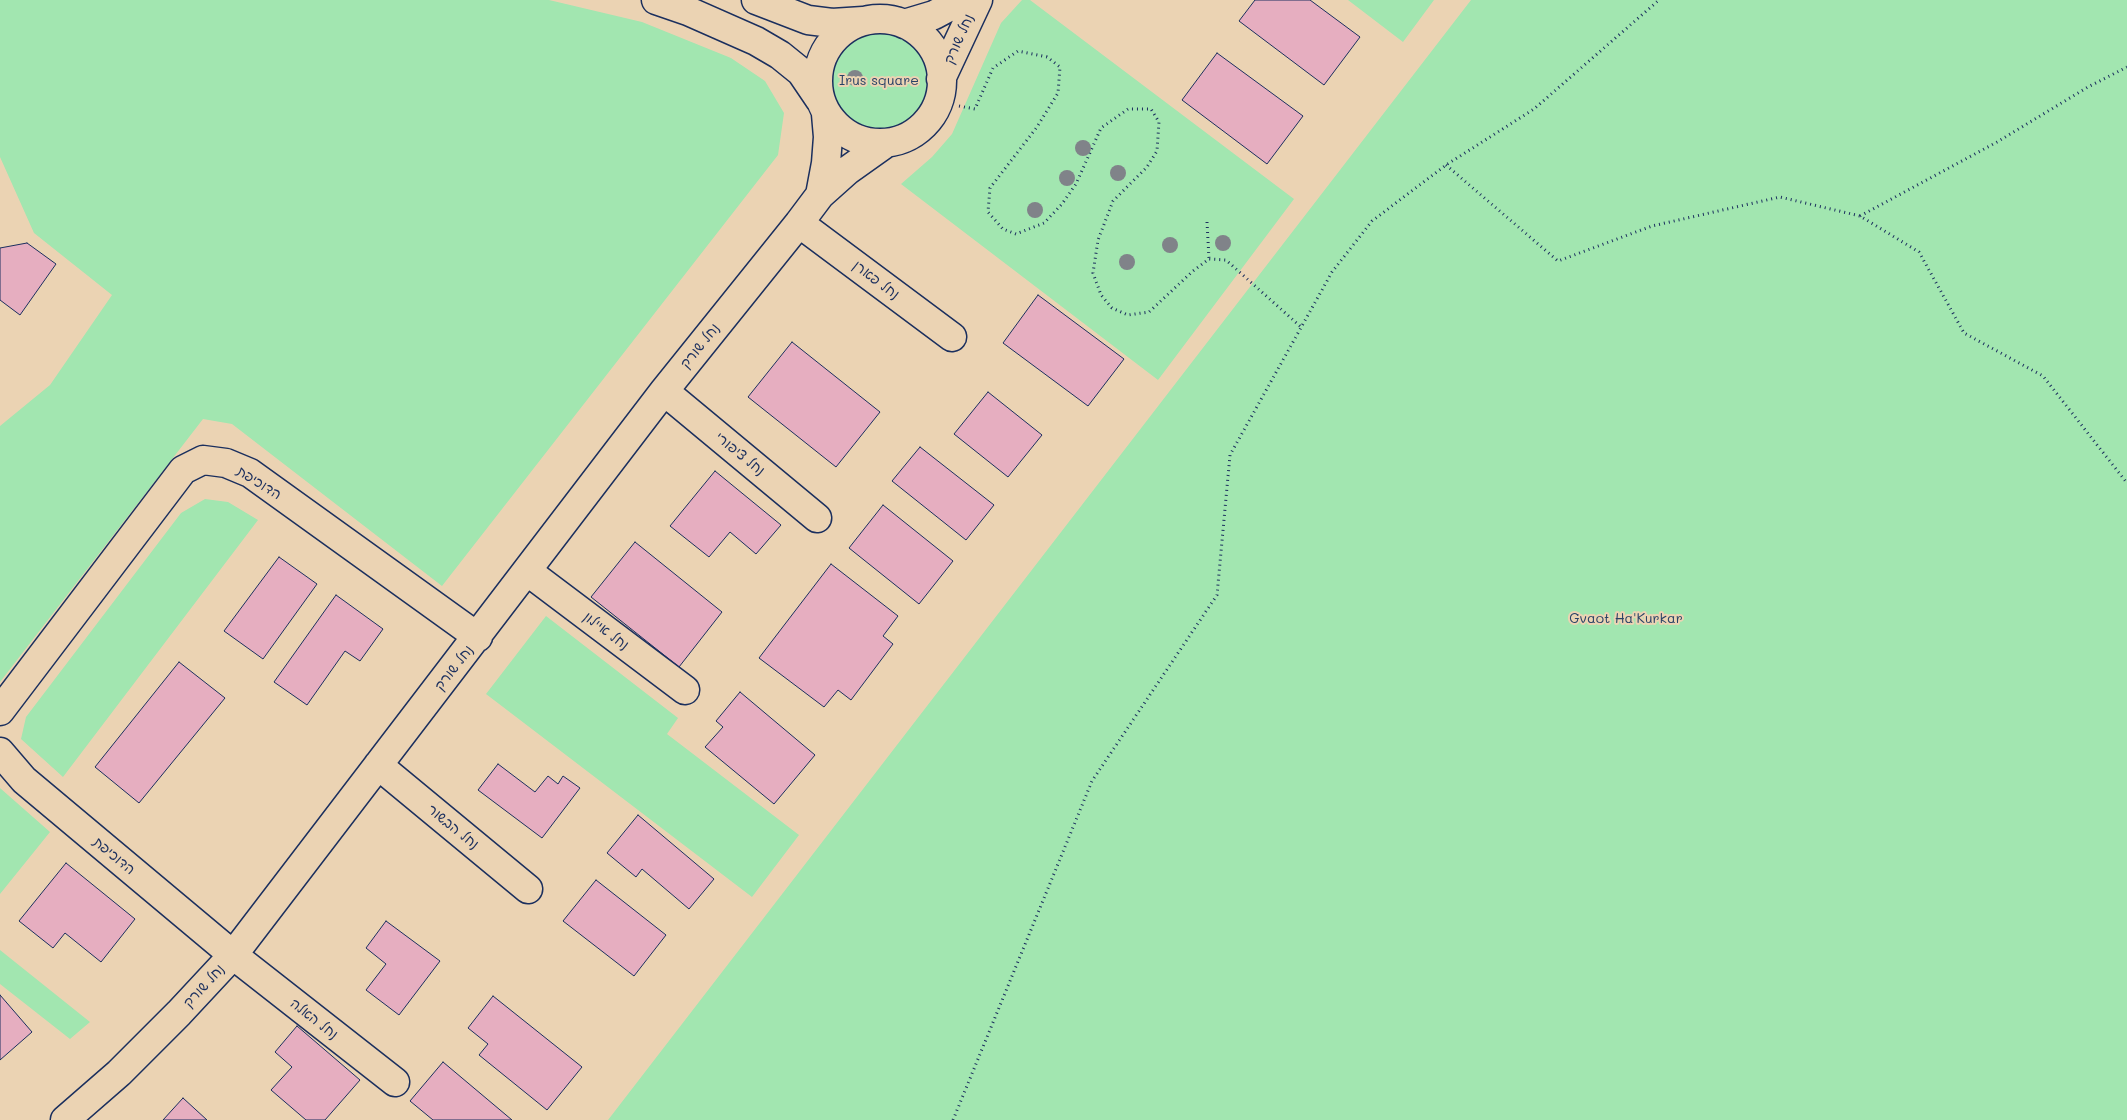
<!DOCTYPE html>
<html>
<head>
<meta charset="utf-8">
<style>
  body { margin:0 }
  canvas { display:block; background:#ebd3b3 }
</style>
</head>
<body>
<canvas width="2127" height="1120"></canvas>
<script>
const ctx = document.querySelector('canvas').getContext('2d');
ctx.lineJoin = 'round';
function fillPath(path, color) {
  ctx.fillStyle = color;
  ctx.fill(path, 'evenodd');
}
function toPath(rows) {
  const path = new Path2D();
  for (const r of rows) {
    if (r.length === 3) {
      path.moveTo(r[0] + r[2], r[1]);
      path.arc(r[0], r[1], r[2], 0, 2 * Math.PI);
      continue;
    }
    path.moveTo(r[0], r[1]);
    for (let i = 2; i < r.length; i += 2) path.lineTo(r[i], r[i + 1]);
  }
  return path;
}
function stroke(path, color, width, dash) {
  ctx.strokeStyle = color;
  ctx.lineWidth = width;
  ctx.lineCap = dash ? 'butt' : 'round';
  ctx.setLineDash(dash || []);
  ctx.stroke(path);
}
function label(font, color, halo, rows, align = 'center') {
  ctx.font = font + ' Mali,"Playpen Sans Hebrew",sans-serif';
  ctx.lineWidth = 4;
  ctx.setLineDash([]);
  ctx.textBaseline = 'middle';
  ctx.strokeStyle = halo;
  ctx.fillStyle = color;
  for (const [text, x, y, turn = 0] of rows) {
    ctx.save();
    ctx.translate(x, y);
    ctx.rotate((+turn || 0) * Math.PI / 180);
    ctx.textAlign = isNaN(turn) ? turn : align;
    if (halo) ctx.strokeText(text, 0, 0);
    ctx.fillText(text, 0, 0);
    ctx.restore();
  }
}
fillPath(toPath([
  [0,0,549,0,642,22,731,58,765,81,784,113,778,155,442,586,232,424,203,419,0,682,0,426,50,385,112,295,34,233,0,157],
  [1022,0,1030,0,1294,199,1158,380,901,184,932,157,952,134,1001,23],
  [1348,0,1434,0,1403,42],
  [1471,0,2127,0,2127,1120,608,1120],
  [879,81,53],
  [205,499,228,502,258,520,63,777,21,739,26,717,181,513],
  [546,616,678,718,667,734,799,835,752,897,486,694],
  [0,788,50,832,0,894],
  [0,950,90,1022,70,1039,0,984]
]), '#a2e6b0');
const building = toPath([
  [1255,0,1310,0,1360,37,1324,85,1239,21,1255,0],
  [1217,53,1303,116,1267,164,1182,100,1217,53],
  [27,243,56,264,20,315,0,300,0,248,27,243],
  [1038,295,1124,359,1088,406,1003,343,1038,295],
  [792,342,880,412,836,467,748,397,792,342],
  [988,392,1042,435,1008,477,954,434,988,392],
  [920,447,994,505,966,540,892,481,920,447],
  [715,471,781,525,756,554,730,532,709,557,670,526,715,471],
  [883,505,953,561,919,604,849,548,883,505],
  [635,542,722,612,679,667,591,597,635,542],
  [279,557,317,584,263,659,224,631,279,557],
  [831,564,898,616,883,636,893,644,851,700,838,690,824,707,759,658,831,564],
  [336,595,383,629,360,661,345,651,307,705,274,682,336,595],
  [179,662,225,698,139,803,95,767,179,662],
  [740,692,815,755,774,804,705,747,723,727,716,721,740,692],
  [498,764,535,792,548,776,558,784,563,776,580,788,542,838,478,790,498,764],
  [638,815,714,879,689,909,642,869,636,877,607,853,638,815],
  [66,863,135,919,101,962,65,933,53,948,19,921,66,863],
  [596,880,666,935,634,976,563,921,596,880],
  [386,921,440,961,399,1015,366,990,386,964,366,948,386,921],
  [0,995,32,1032,0,1060,0,995],
  [493,996,582,1067,547,1110,479,1055,488,1044,468,1028,493,996],
  [297,1026,360,1080,325,1120,306,1120,271,1090,292,1067,275,1052,297,1026],
  [443,1062,512,1120,433,1120,410,1101,443,1062],
  [183,1098,207,1120,163,1120,183,1098]
]);
fillPath(building, '#e6aec0');
stroke(building, '#1b2f5e', 1);
const minor = toPath([
  [656,0,688,11,756,41,780,55,801,72,820,100],
  [756,0,808,20,832,23,863,21],
  [880,81,62],
  [904,24,934,15,962,0],
  [941,79,978,0],
  [820,195,826,163,828,137,826,114],
  [799,223,952,337],
  [664,391,817,518],
  [527,571,685,690],
  [0,711,183,470,203,460,226,463,250,473,478,637],
  [0,752,24,780,233,955,395,1082],
  [378,765,528,889],
  [65,1120,119,1073,179,1013,233,955,664,391,799,223,820,195,848,170,886,143]
]);
stroke(minor, '#1b2f5e', 31);
stroke(toPath([
  [959,106,975,109,993,68,1018,51,1047,57,1060,67,1058,93,1037,127,990,188,988,212,1003,229,1016,234,1044,223,1062,204,1076,184,1101,128,1128,109,1151,109,1159,122,1157,151,1147,167,1113,201,1098,240,1093,273,1101,295,1112,308,1128,315,1149,312,1193,271,1209,259,1226,260,1301,327],
  [1446,165,1558,261,1652,226,1780,197,1860,216,1919,252,1964,333,2043,376,2127,483],
  [1860,216,1997,142,2088,87,2127,67],
  [1207,222,1209,259],
  [953,1120,1092,781,1217,595,1230,455,1332,272,1372,221,1446,165,1534,109,1659,0]
]), '#1b2f5e', 3, [1, 4]);
stroke(minor, '#ebd3b3', 28);
ctx.fillStyle = '#808389';
for (const [x, y] of [
  [855,78],
  [1083,148],
  [1118,173],
  [1067,178],
  [1035,210],
  [1223,243],
  [1170,245],
  [1127,262]
]) {
  ctx.beginPath();
  ctx.arc(x, y, 8, 0, 2 * Math.PI);
  ctx.fill();
}
label('14px', '#1b2f5e', '#ebd3b3', [
  ["נחל שורק",959,39,-66],
  ["נחל פארן",876,280,37],
  ["נחל שורק",700,346,-51],
  ["נחל ציפורי",740,454,39],
  ["הדוכיפת",259,483,32],
  ["נחל איילון",606,631,37],
  ["נחל שורק",454,668,-52],
  ["נחל הבשור",453,827,39],
  ["הדוכיפת",114,856,40],
  ["נחל שורק",204,986,-47],
  ["נחל האלה",314,1019,38]
]);
label('14px', '#284166', '#ebd3b3', [
  ["Irus square",879,81],
  ["Gvaot Ha'Kurkar",1626,619]
]);
</script>
</body>
</html>
